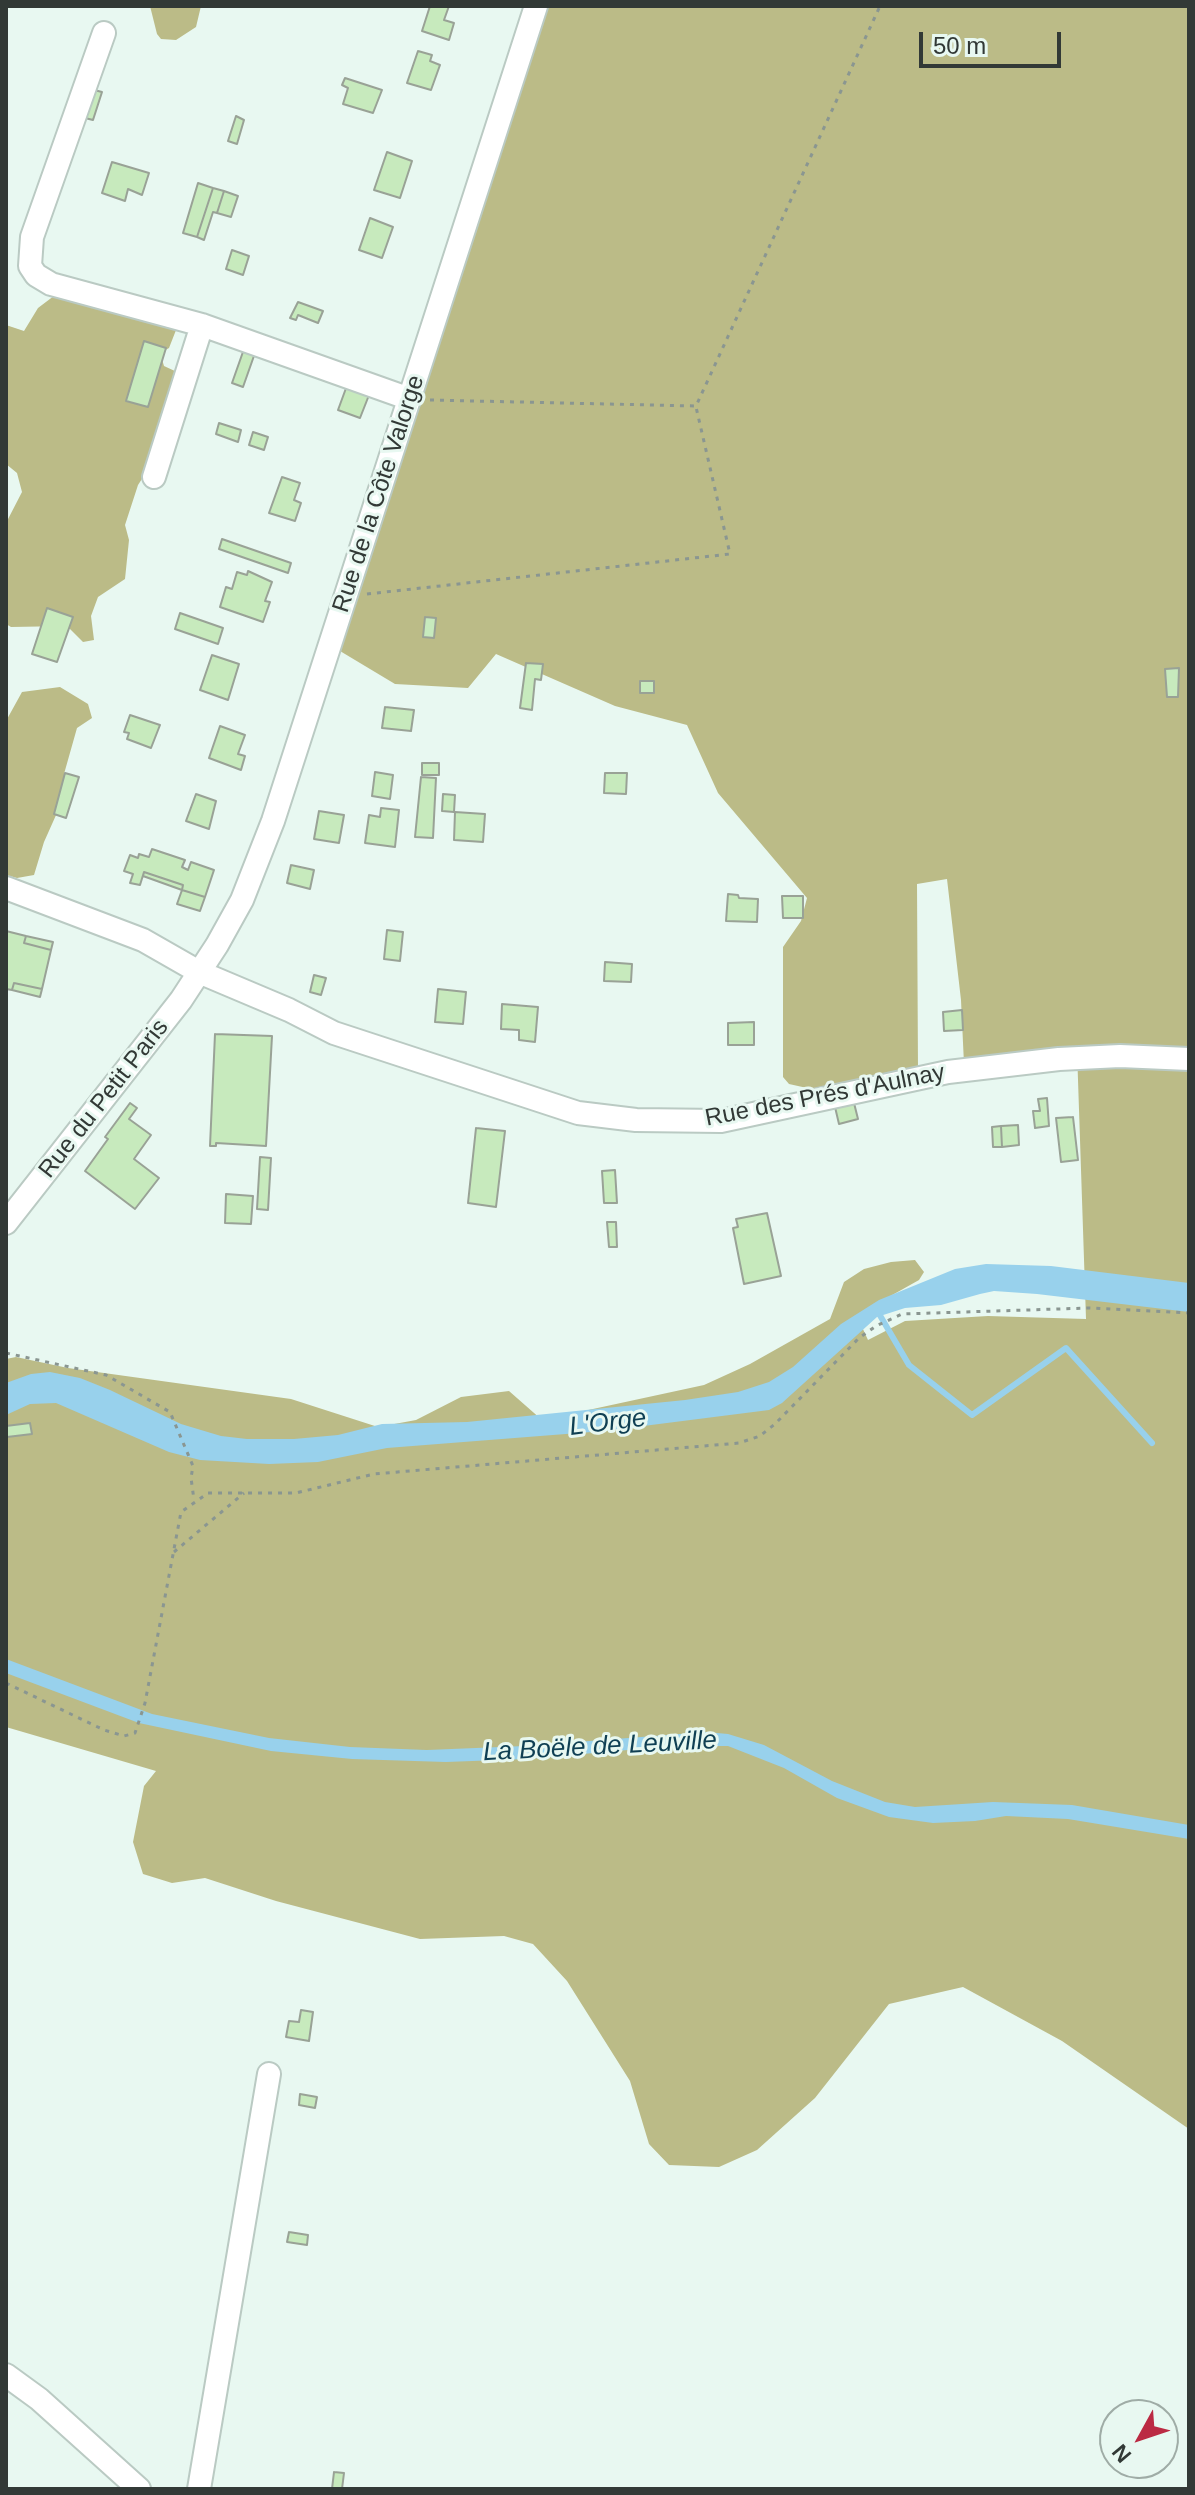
<!DOCTYPE html>
<html>
<head>
<meta charset="utf-8">
<style>
  body { margin:0 }
  #map { position:relative; width:1195px; height:2495px; overflow:hidden; background:#e8f8f1; font-family:Helvetica,sans-serif }
  canvas { display:block }
  .frame { position:absolute; inset:0; border:8px solid #323936; pointer-events:none }
  .north { position:absolute; left:1099px; top:2399px; width:80px; height:80px; box-sizing:border-box; background:#e8f8f1; border:2px solid #9faca6; border-radius:50%; rotate:230deg; font-size:22px; font-weight:700; line-height:32px; text-align:center; color:#323936 }
  .north::after { content:''; display:block; margin:auto; width:28px; height:36px; background:#bb2a43; clip-path:polygon(50% 0,100% 100%,50% 72%,0 100%) }
  .scale { position:absolute; left:919px; top:32px; width:142px; height:36px; box-sizing:border-box; border:4px solid #323936; border-top:0; padding-left:10px; font-size:24px; line-height:28px; white-space:nowrap; color:#323936; -webkit-text-stroke:6px #e8f8f1; paint-order:stroke }
</style>
</head>
<body>
<div id="map">
<canvas width="1195" height="2495"></canvas>
<div class="frame"></div>
<div class="north">N</div>
<div class="scale">50 m</div>
</div>
<script>
const ctx = document.querySelector('canvas').getContext('2d');
ctx.lineJoin = 'round';
function fillPath(path, color) {
  ctx.fillStyle = color;
  ctx.fill(path, 'evenodd');
}
function toPath(rows) {
  const path = new Path2D();
  for (const r of rows) {
    path.moveTo(r[0], r[1]);
    for (let i = 2; i < r.length; i += 2) path.lineTo(r[i], r[i + 1]);
  }
  return path;
}
function stroke(path, color, width, dash) {
  ctx.strokeStyle = color;
  ctx.lineWidth = width;
  ctx.lineCap = dash ? 'butt' : 'round';
  ctx.setLineDash(dash || []);
  ctx.stroke(path);
}
function label(font, color, halo, rows, align = 'center') {
  ctx.font = font + ' Helvetica,sans-serif';
  ctx.lineWidth = 6;
  ctx.setLineDash([]);
  ctx.textBaseline = 'middle';
  ctx.strokeStyle = halo;
  ctx.fillStyle = color;
  for (const [text, x, y, turn = 0] of rows) {
    ctx.save();
    ctx.translate(x, y);
    ctx.rotate((+turn || 0) * Math.PI / 180);
    ctx.textAlign = isNaN(turn) ? turn : align;
    if (halo) ctx.strokeText(text, 0, 0);
    ctx.fillText(text, 0, 0);
    ctx.restore();
  }
}
fillPath(toPath([
  [150,6,201,6,196,27,176,40,161,39,157,34],
  [545,6,1189,6,1189,2129,1062,2041,963,1987,889,2004,815,2098,757,2150,719,2167,669,2165,649,2144,630,2081,567,1981,533,1944,504,1936,420,1939,276,1901,205,1878,172,1883,143,1874,133,1842,144,1786,156,1771,6,1727,6,1359,16,1357,68,1368,291,1399,378,1427,416,1420,461,1397,509,1391,542,1420,704,1385,750,1364,830,1319,844,1282,864,1269,891,1262,915,1260,924,1272,919,1280,871,1307,862,1327,868,1340,905,1321,988,1316,1086,1319,1077,1050,964,1064,961,1000,947,879,917,884,918,1071,825,1092,789,1084,783,1077,783,947,801,921,807,898,718,793,687,725,615,706,496,654,468,688,395,684,340,651,353,596],
  [75,280,178,325,169,348,160,353,164,366,177,372,149,468,138,485,125,525,129,540,125,579,98,597,91,616,94,640,83,642,67,626,11,627,6,624,6,523,22,492,17,473,6,464,6,325,24,331,38,308],
  [60,687,88,704,92,718,77,728,64,774,69,786,44,842,34,875,17,878,6,875,6,721,22,692]
]), '#bbbb87');
fillPath(toPath([
  [986,1264,1051,1266,1189,1283,1189,1312,1037,1294,994,1291,980,1294,941,1305,905,1308,877,1317,782,1403,769,1410,604,1431,387,1448,318,1462,269,1464,200,1460,169,1452,56,1403,30,1404,6,1415,6,1383,31,1374,50,1372,80,1378,110,1390,181,1424,221,1436,247,1439,294,1439,338,1435,382,1424,467,1422,685,1400,738,1392,769,1382,793,1367,841,1324,879,1300,955,1269],
  [6,1659,152,1714,269,1738,350,1747,427,1750,525,1746,706,1732,728,1734,764,1745,832,1781,885,1802,915,1807,993,1802,1072,1805,1189,1825,1189,1839,1068,1819,1006,1816,975,1821,933,1823,889,1817,837,1798,784,1768,728,1746,673,1746,526,1759,446,1762,352,1759,271,1751,139,1723,6,1673]
]), '#98d1ec');
stroke(toPath([
  [878,1312,909,1365,972,1415,1066,1348,1152,1443]
]), '#98d1ec', 6);
const building = toPath([
  [430,6,449,6,444,20,454,23,449,40,422,31,430,6],
  [418,51,432,55,430,61,440,65,431,90,407,83,418,51],
  [345,78,382,90,373,113,343,104,348,88,342,85,345,78],
  [90,89,102,92,93,120,81,117,90,89],
  [236,116,244,120,237,144,228,141,236,116],
  [387,152,412,161,400,198,374,190,387,152],
  [112,162,149,173,142,195,128,189,125,201,102,193,112,162],
  [198,183,213,188,197,237,183,233,198,183],
  [213,188,224,191,217,213,213,212,204,240,197,237,213,188],
  [224,191,238,196,231,217,217,213,224,191],
  [370,218,393,227,382,258,359,250,370,218],
  [232,250,249,256,243,275,226,269,232,250],
  [298,302,323,311,318,323,298,315,296,320,290,318,298,302],
  [144,341,166,348,148,407,126,401,144,341],
  [244,349,255,353,243,387,232,383,244,349],
  [349,380,371,390,360,418,338,410,349,380],
  [219,423,241,430,238,442,216,434,219,423],
  [253,432,268,437,264,450,249,445,253,432],
  [282,477,300,483,294,500,301,503,295,521,269,513,282,477],
  [222,539,291,563,288,573,219,549,222,539],
  [248,571,272,582,265,601,270,602,263,622,220,607,226,587,232,589,237,572,247,575,248,571],
  [47,608,73,617,57,662,32,654,47,608],
  [180,613,223,628,218,644,175,629,180,613],
  [425,617,436,618,434,638,423,637,425,617],
  [212,655,239,664,228,700,200,690,212,655],
  [526,663,543,664,541,680,535,679,532,710,520,708,526,663],
  [1179,668,1178,697,1167,697,1165,669,1179,668],
  [640,681,654,681,654,693,640,693,640,681],
  [385,707,414,710,411,731,382,728,385,707],
  [130,715,160,725,151,748,127,739,129,733,124,732,130,715],
  [220,726,245,735,238,754,245,756,241,770,209,758,220,726],
  [422,763,439,763,439,775,422,775,422,763],
  [375,772,393,775,390,799,372,796,375,772],
  [65,773,79,777,66,818,54,814,65,773],
  [605,773,627,773,626,794,604,793,605,773],
  [421,777,436,778,433,838,415,837,421,777],
  [196,794,216,801,209,829,186,821,196,794],
  [443,794,455,795,454,812,442,811,443,794],
  [381,808,399,810,395,847,365,843,369,815,380,817,381,808],
  [319,811,344,815,339,843,314,839,319,811],
  [455,812,485,814,483,842,454,840,455,812],
  [152,849,185,860,182,867,188,870,191,862,214,870,205,897,182,890,183,885,144,872,140,885,130,883,133,874,124,871,130,855,138,858,139,854,149,857,152,849],
  [291,865,314,870,310,889,287,883,291,865],
  [144,872,183,885,182,890,143,876,144,872],
  [182,890,205,897,200,911,177,904,182,890],
  [728,894,738,895,739,898,758,899,757,922,726,921,728,894],
  [782,896,803,896,803,918,783,918,782,896],
  [387,930,403,932,400,961,384,959,387,930],
  [6,931,26,936,24,943,51,950,42,989,14,983,12,990,6,989,6,931],
  [26,936,53,942,51,950,24,943,26,936],
  [605,962,632,964,631,982,604,981,605,962],
  [314,975,326,978,321,995,310,992,314,975],
  [14,983,42,989,40,997,12,990,14,983],
  [438,989,466,992,463,1024,435,1022,438,989],
  [502,1004,538,1007,535,1042,519,1040,519,1030,501,1029,502,1004],
  [962,1010,963,1030,944,1031,943,1012,962,1010],
  [754,1022,754,1045,728,1045,728,1023,754,1022],
  [215,1034,272,1036,266,1146,216,1143,216,1146,210,1146,215,1034],
  [1047,1098,1049,1126,1035,1128,1033,1111,1040,1111,1038,1099,1047,1098],
  [130,1103,137,1108,129,1119,151,1135,134,1159,159,1178,135,1209,85,1171,108,1139,105,1137,130,1103],
  [854,1103,858,1119,839,1124,835,1107,854,1103],
  [1073,1117,1078,1160,1061,1162,1056,1118,1073,1117],
  [1018,1125,1019,1145,1002,1147,1001,1126,1018,1125],
  [1001,1126,1002,1147,993,1147,992,1127,1001,1126],
  [476,1128,505,1131,496,1207,468,1203,476,1128],
  [260,1157,271,1158,268,1210,257,1209,260,1157],
  [615,1170,617,1203,604,1203,602,1171,615,1170],
  [226,1194,253,1196,251,1224,225,1223,226,1194],
  [767,1213,781,1276,744,1284,733,1228,738,1227,736,1219,767,1213],
  [607,1222,616,1222,617,1247,609,1247,607,1222],
  [30,1423,32,1434,7,1437,6,1426,30,1423],
  [301,2010,313,2012,309,2041,286,2037,289,2021,299,2022,301,2010],
  [300,2094,317,2097,315,2108,299,2105,300,2094],
  [289,2232,308,2235,307,2245,287,2242,289,2232],
  [334,2472,344,2473,342,2489,332,2489,334,2472]
]);
fillPath(building, '#c7eabd');
stroke(building, '#99a296', 2);
const minor = toPath([
  [104,33,32,237,30,266,36,275,51,284,202,325,410,399],
  [154,477,202,325],
  [6,888,143,940,199,972,289,1010,334,1033,578,1113,636,1120,721,1121,948,1072,1059,1059,1120,1056,1189,1059],
  [6,1223,181,1000,217,945,242,900,273,821,536,6],
  [6,2375,39,2399,139,2489],
  [199,2489,269,2074]
]);
stroke(minor, '#bacac3', 26);
stroke(toPath([
  [430,400,696,406,880,6],
  [367,594,730,554,696,407],
  [6,1353,106,1375,170,1412,193,1466,191,1478,194,1500],
  [174,1552,244,1493],
  [6,1683,104,1730,124,1736,135,1733,145,1703,181,1512,208,1493,296,1493,374,1474,739,1443,760,1436,775,1424,859,1338,876,1326,902,1314,1089,1308,1189,1313]
]), '#8a9691', 3, [4, 6]);
stroke(minor, '#fff', 22);
label('24px', '#323936', '#e8f8f1', [
  ["Rue de la Côte Valorge",379,494,-72],
  ["Rue des Prés d'Aulnay",825,1096,-11],
  ["Rue du Petit Paris",104,1099,-52]
]);
label('italic 26px', '#0f3f53', '#e8f8f1', [
  ["L'Orge",608,1423,-7],
  ["La Boële de Leuville",600,1747,-3]
]);
</script>
</body>
</html>
